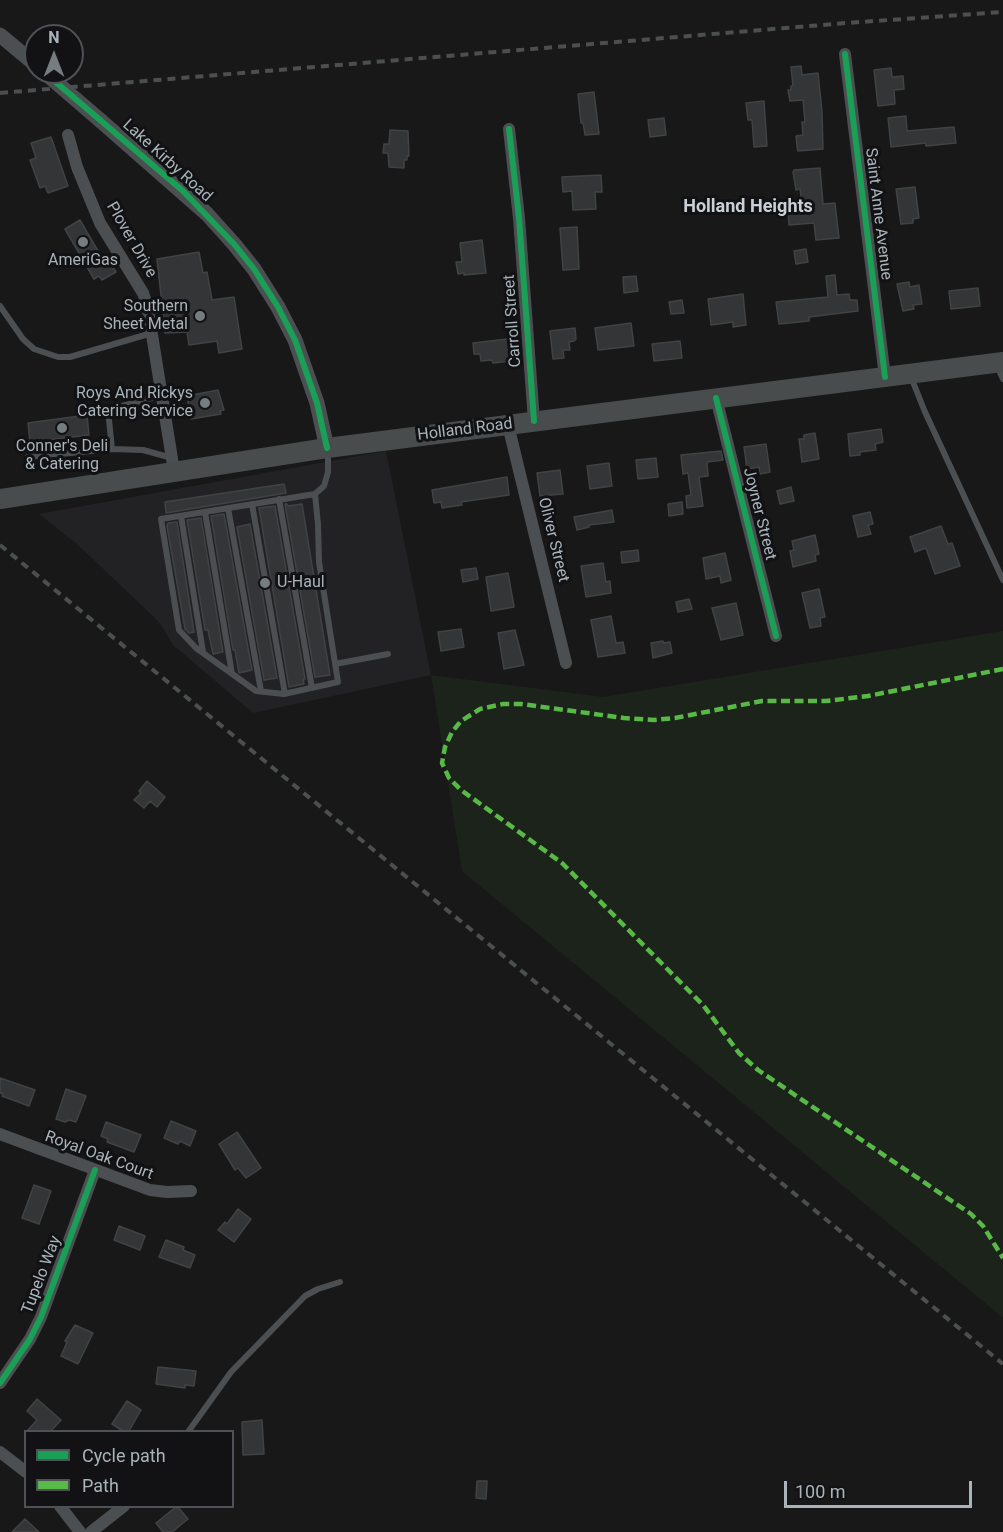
<!DOCTYPE html>
<html>
<head>
<meta charset="utf-8">
<style>
  body { margin:0 }
  #map { position:relative; width:1003px; height:1532px; overflow:hidden; background:#181818; font-family:Roboto,sans-serif }
  canvas { display:block }
  .legend { position:absolute; left:24px; top:1430px; width:210px; height:78px; box-sizing:border-box; background:#121214; border:2px solid #4e5256; margin:0; padding:8px 10px; list-style:none; font-size:18px; color:#a8b3ba }
  .legend li { display:flex; align-items:center; gap:12px; height:30px }
  .legend b { width:30px; border:2px solid #4e5256 }
  .north { position:absolute; left:24px; top:24px; width:60px; height:60px; box-sizing:border-box; background:#121214; border:2px solid #4e5256; border-radius:50%; rotate:0deg; font-size:16px; font-weight:700; line-height:24px; text-align:center; color:#a8b3ba }
  .north::after { content:''; display:block; margin:auto; width:21px; height:27px; background:#767d81; clip-path:polygon(50% 0,100% 100%,50% 72%,0 100%) }
  .scale { position:absolute; left:784px; top:1481px; width:188px; height:27px; box-sizing:border-box; border:3px solid #a8b3ba; border-top:0; padding-left:8px; font-size:18px; line-height:21px; white-space:nowrap; color:#a8b3ba; -webkit-text-stroke:4px #121214; paint-order:stroke }
</style>
</head>
<body>
<div id="map">
<canvas width="1003" height="1532"></canvas>
<ul class="legend">
<li><b style="height:8px;background:#1a9f57"></b>Cycle path</li>
<li><b style="height:8px;background:#58b947"></b>Path</li>
</ul>
<div class="north">N</div>
<div class="scale">100 m</div>
</div>
<script>
const ctx = document.querySelector('canvas').getContext('2d');
ctx.lineJoin = 'round';
function fillPath(path, color) {
  ctx.fillStyle = color;
  ctx.fill(path, 'evenodd');
}
function toPath(rows) {
  const path = new Path2D();
  for (const r of rows) {
    path.moveTo(r[0], r[1]);
    for (let i = 2; i < r.length; i += 2) path.lineTo(r[i], r[i + 1]);
  }
  return path;
}
function stroke(path, color, width, dash) {
  ctx.strokeStyle = color;
  ctx.lineWidth = width;
  ctx.lineCap = dash ? 'butt' : 'round';
  ctx.setLineDash(dash || []);
  ctx.stroke(path);
}
function label(font, color, halo, rows, align = 'center') {
  ctx.font = font + ' Roboto,sans-serif';
  ctx.lineWidth = 6;
  ctx.setLineDash([]);
  ctx.textBaseline = 'middle';
  ctx.strokeStyle = halo;
  ctx.fillStyle = color;
  for (const [text, x, y, turn = 0] of rows) {
    ctx.save();
    ctx.translate(x, y);
    ctx.rotate((+turn || 0) * Math.PI / 180);
    ctx.textAlign = isNaN(turn) ? turn : align;
    if (halo) ctx.strokeText(text, 0, 0);
    ctx.fillText(text, 0, 0);
    ctx.restore();
  }
}
fillPath(toPath([
  [386,451,431,675,253,713,173,645,159,622,77,544,39,514]
]), '#222224');
fillPath(toPath([
  [1003,631,1003,1318,462,871,431,675,603,697]
]), '#1c231b');
const building = toPath([
  [801,66,802,75,818,73,822,112,823,149,798,151,797,146,796,136,803,135,802,122,805,122,803,100,790,101,788,90,791,90,791,86,793,86,791,67,801,66],
  [891,68,892,77,903,76,904,89,894,90,895,104,878,106,874,70,891,68],
  [594,92,599,134,585,135,583,123,581,123,578,94,594,92],
  [764,101,767,146,754,147,752,120,748,120,746,103,764,101],
  [906,116,907,131,954,127,956,143,926,146,926,143,891,147,888,118,906,116],
  [664,118,666,135,650,137,648,120,664,118],
  [390,130,408,131,409,156,407,156,407,160,404,160,404,168,389,167,388,153,383,153,384,144,389,144,390,130],
  [51,137,68,186,48,193,45,186,40,188,30,160,36,158,31,143,51,137],
  [820,168,823,204,835,203,839,238,816,240,814,223,789,225,788,211,803,210,800,189,796,190,793,172,794,170,820,168],
  [601,175,602,192,595,192,596,209,573,210,572,191,563,192,562,177,601,175],
  [915,187,919,218,913,219,913,223,901,224,896,189,915,187],
  [80,220,102,258,106,255,116,272,102,280,99,276,94,279,65,229,80,220],
  [577,227,579,269,563,270,560,228,577,227],
  [482,240,486,273,464,275,464,273,458,274,456,262,462,262,460,243,482,240],
  [806,249,808,262,796,264,794,251,806,249],
  [199,252,203,273,207,272,212,300,234,297,242,349,219,353,217,341,189,345,187,332,165,333,157,259,199,252],
  [835,275,837,295,849,294,850,300,857,300,858,311,809,317,809,321,779,324,776,302,828,297,826,276,835,275],
  [636,276,638,291,624,293,623,277,636,276],
  [909,282,910,287,919,285,922,304,913,305,914,309,903,311,897,284,909,282],
  [978,288,980,306,951,309,949,291,978,288],
  [743,294,746,325,733,327,733,322,711,325,708,299,743,294],
  [682,300,684,313,671,314,669,302,682,300],
  [631,323,634,346,598,350,595,328,631,323],
  [575,328,576,339,574,341,569,342,570,350,563,350,564,358,553,359,550,331,575,328],
  [508,339,511,361,493,363,492,360,481,361,480,354,474,354,473,343,508,339],
  [680,341,682,358,654,361,652,344,680,341],
  [218,390,224,410,220,411,221,414,191,419,187,396,218,390],
  [87,415,89,435,30,442,28,423,87,415],
  [881,429,883,442,875,444,876,450,860,452,860,455,850,456,848,434,881,429],
  [815,433,819,459,802,462,799,439,804,439,804,435,815,433],
  [766,444,770,472,760,474,759,467,747,469,744,447,766,444],
  [721,451,723,460,707,462,708,476,699,477,703,506,687,508,686,496,691,495,688,473,683,474,681,455,721,451],
  [656,458,658,477,638,479,636,460,656,458],
  [609,463,612,486,590,489,587,466,609,463],
  [560,470,563,494,540,496,537,473,560,470],
  [507,477,509,495,461,502,462,505,442,508,441,502,434,503,432,490,507,477],
  [284,484,286,493,166,513,165,502,284,484],
  [791,487,794,501,780,504,777,491,791,487],
  [682,502,683,514,669,516,668,504,682,502],
  [285,504,287,504,288,506,302,504,330,675,315,677,285,504],
  [275,506,305,679,303,679,304,684,289,687,259,508,275,506],
  [612,510,614,522,589,525,589,527,577,530,574,517,612,510],
  [870,512,873,524,868,525,871,534,858,537,853,516,870,512],
  [224,514,252,670,239,673,235,650,233,650,211,516,224,514],
  [201,518,223,652,213,654,208,630,205,630,187,520,201,518],
  [177,522,194,632,189,633,185,629,167,526,168,523,177,522],
  [250,524,277,678,264,680,237,527,250,524],
  [941,526,948,544,952,543,960,566,935,574,926,548,915,552,910,537,941,526],
  [815,535,819,554,815,555,816,561,793,567,790,551,794,550,792,541,815,535],
  [638,550,639,561,622,563,621,552,638,550],
  [725,553,731,580,721,583,720,576,706,579,703,558,725,553],
  [603,563,606,582,610,581,611,593,586,597,581,566,603,563],
  [476,568,478,579,463,582,461,570,476,568],
  [508,573,514,607,491,611,486,577,508,573],
  [819,589,825,617,820,618,821,626,810,628,802,593,819,589],
  [689,599,692,609,678,612,676,602,689,599],
  [736,603,743,635,721,640,712,608,736,603],
  [611,616,616,643,623,642,625,653,598,657,591,620,611,616],
  [461,629,464,647,441,651,438,632,461,629],
  [515,630,524,665,504,669,498,633,515,630],
  [663,641,663,643,670,642,672,653,653,658,651,643,663,641],
  [147,781,165,797,157,807,150,801,144,808,134,800,141,793,139,791,147,781],
  [0,1078,35,1090,29,1106,2,1096,3,1094,0,1093,0,1078],
  [66,1089,86,1096,76,1122,69,1120,65,1122,56,1119,66,1089],
  [171,1121,196,1131,190,1146,180,1141,178,1144,164,1138,171,1121],
  [106,1122,141,1135,134,1152,107,1142,108,1139,101,1136,106,1122],
  [237,1132,261,1168,246,1178,238,1168,235,1170,219,1144,237,1132],
  [34,1185,51,1191,39,1224,22,1218,34,1185],
  [238,1209,251,1219,234,1242,218,1230,225,1222,227,1224,238,1209],
  [119,1226,145,1236,140,1250,114,1240,119,1226],
  [166,1240,184,1247,183,1250,195,1255,190,1268,159,1257,166,1240],
  [75,1325,93,1333,78,1364,61,1356,67,1342,65,1341,75,1325],
  [158,1367,196,1371,194,1386,185,1385,185,1388,156,1384,158,1367],
  [37,1399,61,1420,51,1431,27,1431,37,1420,27,1411,37,1399],
  [127,1401,141,1410,129,1431,123,1431,112,1424,127,1401],
  [262,1420,264,1454,243,1455,242,1422,262,1420],
  [477,1481,487,1481,486,1499,476,1498,477,1481],
  [177,1506,188,1519,172,1532,163,1532,156,1523,177,1506],
  [25,1519,39,1532,12,1532,25,1519]
]);
fillPath(building, '#343536');
stroke(building, '#404344', 1.5);
stroke(toPath([
  [0,306,23,339,34,349,58,357,70,357,152,333],
  [997,366,1003,379],
  [911,377,925,412,1003,580],
  [112,449,108,410,162,395],
  [28,457,112,449,143,450,172,458],
  [315,494,318,524,319,562,338,682,284,694,256,691,196,648,179,630,161,519,315,494,324,486,328,472,328,451],
  [279,499,312,688],
  [252,504,285,694],
  [228,508,261,691],
  [205,512,232,674],
  [181,516,203,652],
  [335,664,388,654],
  [188,1432,231,1372,305,1296,318,1289,340,1282]
]), '#4c4f51', 6);
stroke(toPath([
  [845,54,885,377],
  [509,129,519,218,534,421],
  [68,135,77,167,100,223,143,293,147,304,174,471],
  [716,398,776,636],
  [508,425,566,663],
  [0,1134,150,1190,167,1192,191,1191],
  [0,1383,30,1339,41,1317,95,1170],
  [0,1452,26,1472],
  [60,1506,80,1532],
  [91,1532,124,1506]
]), '#4c4f51', 12);
stroke(toPath([
  [0,35,36,65],
  [101,121,207,214,234,244,254,269,278,307,295,340,317,403,327,448]
]), '#4c4f51', 15);
stroke(toPath([
  [0,499,327,448,1003,362]
]), '#494c4d', 20);
stroke(toPath([
  [0,93,846,23,1003,12],
  [0,545,1003,1364]
]), '#4c4f50', 4, [8, 6]);
stroke(toPath([
  [44,72,101,121]
]), '#4c4f51', 15);
stroke(toPath([
  [1003,669,868,696,826,701,762,701,675,718,654,720,624,718,521,704,503,704,480,709,461,721,452,732,445,747,442,763,449,778,461,790,562,863,703,1005,739,1053,758,1070,971,1214,983,1226,1003,1258]
]), '#58b947', 4.5, [9, 4.5]);
stroke(toPath([
  [845,54,885,377],
  [44,72,183,191,234,244,254,269,278,307,295,340,317,403,327,448],
  [509,129,519,218,534,421],
  [716,398,776,636],
  [0,1383,30,1339,41,1317,95,1170]
]), '#1a9f57', 6);
for (const [x, y, r, color] of [
  [83,242,6,"#767d81"],
  [200,316,6,"#767d81"],
  [205,403,6,"#767d81"],
  [62,428,6,"#767d81"],
  [265,583,6,"#767d81"]
]) {
  const dot = new Path2D();
  dot.arc(x, y, r, 0, 2 * Math.PI);
  ctx.fillStyle = color;
  ctx.fill(dot);
  stroke(dot, '#121214', 2);
}
label('16px', '#a8b3ba', '#121214', [
  ["Lake Kirby Road",167,161,42],
  ["Saint Anne Avenue",878,214,83],
  ["Plover Drive",131,240,60],
  ["Carroll Street",513,321,-94],
  ["Holland Road",465,430,-7],
  ["Joyner Street",759,514,76],
  ["Oliver Street",553,540,76],
  ["Royal Oak Court",99,1156,20],
  ["Tupelo Way",42,1275,-69]
]);
label('16px', '#a8b3ba', '#121214', [
  ["AmeriGas",83,261],
  ["Southern",188,307,"right"],
  ["Sheet Metal",188,325,"right"],
  ["Roys And Rickys",193,394,"right"],
  ["Catering Service",193,412,"right"],
  ["Conner's Deli",62,447],
  ["& Catering",62,465],
  ["U-Haul",277,583,"left"]
]);
label('bold 18px', '#c9d0d6', '#121214', [
  ["Holland Heights",748,207]
]);
</script>
</body>
</html>
